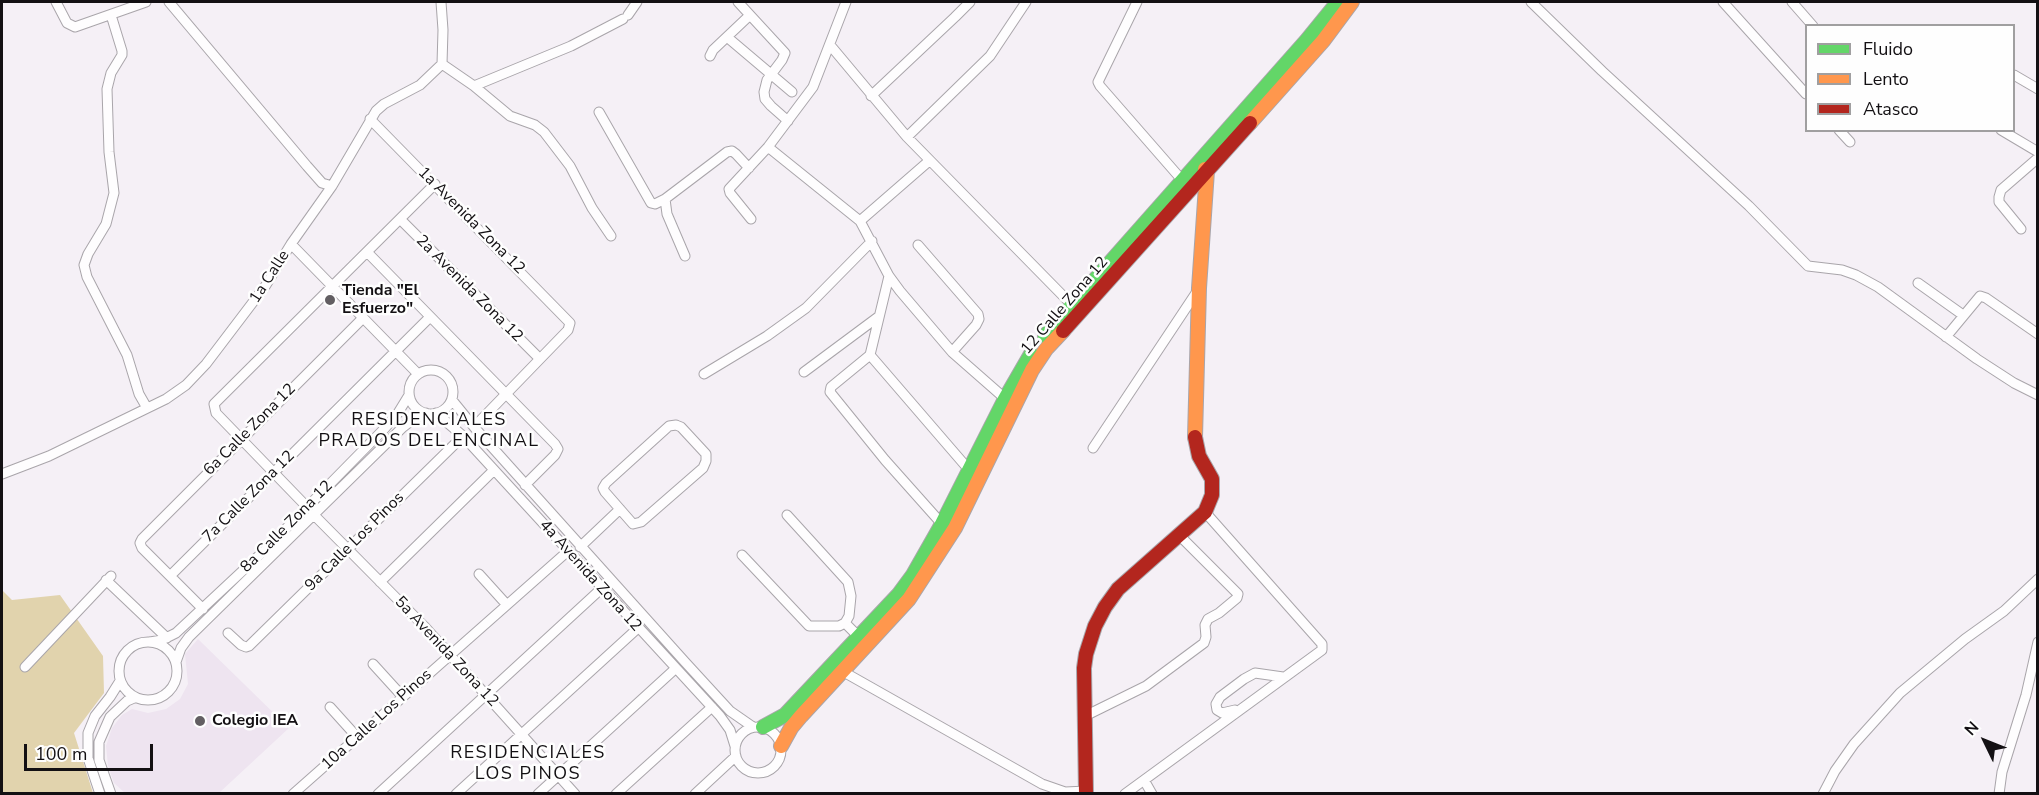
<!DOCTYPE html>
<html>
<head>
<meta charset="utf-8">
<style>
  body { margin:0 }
  #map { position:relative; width:2039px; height:795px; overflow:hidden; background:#f5f0f6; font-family:"Nunito Sans",sans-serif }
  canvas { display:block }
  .frame { position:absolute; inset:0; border:3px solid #131013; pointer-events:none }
  .legend { position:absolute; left:1805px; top:24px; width:210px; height:108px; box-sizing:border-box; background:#fefefe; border:2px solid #a09fa0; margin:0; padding:8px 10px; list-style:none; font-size:18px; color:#131013 }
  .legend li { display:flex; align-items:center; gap:12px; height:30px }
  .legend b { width:30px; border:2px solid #a09fa0 }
  .north { position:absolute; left:1955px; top:711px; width:60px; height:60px; -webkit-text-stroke:4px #fefefe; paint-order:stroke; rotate:313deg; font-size:16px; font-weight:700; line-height:24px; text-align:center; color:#131013 }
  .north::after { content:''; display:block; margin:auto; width:21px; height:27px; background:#131013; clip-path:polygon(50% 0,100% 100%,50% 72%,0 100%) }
  .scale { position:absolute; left:24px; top:744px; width:129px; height:27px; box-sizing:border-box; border:3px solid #131013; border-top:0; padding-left:8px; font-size:18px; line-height:21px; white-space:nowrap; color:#131013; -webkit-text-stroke:4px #fefefe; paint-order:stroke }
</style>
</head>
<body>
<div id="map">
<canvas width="2039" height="795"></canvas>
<div class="frame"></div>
<ul class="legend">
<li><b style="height:8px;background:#63d668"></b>Fluido</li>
<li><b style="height:8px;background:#ff974d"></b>Lento</li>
<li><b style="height:8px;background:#b3261e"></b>Atasco</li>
</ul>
<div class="north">N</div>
<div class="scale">100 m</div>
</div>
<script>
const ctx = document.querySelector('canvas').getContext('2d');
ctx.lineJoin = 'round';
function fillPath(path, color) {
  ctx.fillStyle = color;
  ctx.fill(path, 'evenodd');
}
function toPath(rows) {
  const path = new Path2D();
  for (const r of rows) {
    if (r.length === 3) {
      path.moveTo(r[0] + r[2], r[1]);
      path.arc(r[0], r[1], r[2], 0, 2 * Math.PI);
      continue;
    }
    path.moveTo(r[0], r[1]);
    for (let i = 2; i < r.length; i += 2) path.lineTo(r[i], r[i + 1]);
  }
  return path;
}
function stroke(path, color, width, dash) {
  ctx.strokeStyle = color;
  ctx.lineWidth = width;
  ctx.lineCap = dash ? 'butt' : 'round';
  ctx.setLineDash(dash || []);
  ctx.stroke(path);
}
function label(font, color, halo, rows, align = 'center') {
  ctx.font = font + ' "Nunito Sans",sans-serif';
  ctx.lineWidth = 5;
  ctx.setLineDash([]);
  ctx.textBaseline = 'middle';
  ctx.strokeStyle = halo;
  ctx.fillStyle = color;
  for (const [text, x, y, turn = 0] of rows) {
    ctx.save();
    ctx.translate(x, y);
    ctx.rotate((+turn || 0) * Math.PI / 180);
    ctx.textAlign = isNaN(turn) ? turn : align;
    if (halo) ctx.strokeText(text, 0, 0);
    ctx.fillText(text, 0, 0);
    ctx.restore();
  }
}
fillPath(toPath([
  [198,639,289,728,219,793,125,793,114,783,108,766,106,746,112,728,122,715,132,709,148,713,166,709,180,699,188,684,185,654]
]), '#eee4f0');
fillPath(toPath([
  [2,590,12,600,60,595,103,656,104,693,74,733,93,793,2,793]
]), '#e1d3ad');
const street = toPath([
  [56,2,67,23,75,27,146,2],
  [169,2,307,166,322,183,332,186],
  [738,2,785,53,782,60,767,80,764,92,765,99,771,106,788,121],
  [1137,2,1098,82,1100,86,1182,180],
  [1531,2,1602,71,1749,206,1808,266,1842,270,1856,275,1878,287,1977,359,2014,383,2038,395],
  [1723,2,1806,94],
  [1792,2,1813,26],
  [111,15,122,51,122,55,111,73,107,89,109,152,114,193,106,224,88,254,84,265,87,277,127,355,139,394,147,408],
  [628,15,637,2],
  [727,37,792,92],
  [830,45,907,137,1072,305],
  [710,56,713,50,750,15],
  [442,64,474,86,510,116,535,125,544,132,570,166,592,208,611,236],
  [2014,75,2038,89],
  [474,86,571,46,623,19],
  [871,96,955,17,970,2],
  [599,112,651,203,655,204,665,199,727,152,732,151,736,154,749,168],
  [370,119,570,323,568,330,474,427],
  [1839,130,1850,142],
  [2001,130,2038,152],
  [907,137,990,56,1026,2],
  [768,147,860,221,889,276,900,291,952,352,1009,402],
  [665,199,667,214,685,256],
  [400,219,539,358],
  [751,219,730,193,729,189,768,147,813,87,846,2],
  [860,221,929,161],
  [2021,229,1999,202,1999,197,2001,190,2038,158],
  [291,244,418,374],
  [918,245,978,314,979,319,976,325,952,352],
  [367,252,555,444,558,449,555,455,525,485],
  [889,276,870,355,831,387,830,392,885,460,942,524],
  [1918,283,1963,315],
  [1946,337,1980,296,1986,298,2038,334],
  [870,355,970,471],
  [431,392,22],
  [804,372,878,317],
  [704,374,767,336,806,308,872,241],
  [452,400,474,427,685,662,730,711,753,727],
  [436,413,463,436,720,716,730,730,735,746],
  [676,425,681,427,706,454,706,461,703,468,641,522,633,524,605,492,603,488,606,483,669,426,676,425],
  [1093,448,1198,290],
  [2,474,49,456,166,399,186,385,206,364,266,285,291,244,332,186,376,111,384,104,420,85,442,64,443,30,441,2],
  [307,507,216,413,214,404,435,184],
  [314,515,424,626,575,794],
  [787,515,848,582,851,596,849,616,845,623,859,637],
  [580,547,620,509],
  [742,555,809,626,839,626,845,623],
  [479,574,507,605],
  [170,576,430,317],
  [106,580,167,638],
  [380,582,494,470],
  [203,609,142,548,140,543,142,539,363,318],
  [228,633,241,645,246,647,249,646,463,436],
  [148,671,29],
  [150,642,162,640,176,633,266,549,385,428,398,413,409,395],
  [176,662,181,648,189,637,402,428,411,421,426,413],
  [373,664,403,697],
  [25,667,111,576],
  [842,671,1042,784,1065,792,1087,791],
  [330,707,357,737],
  [1235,710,1222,713,1217,710,1216,704,1220,697,1244,679,1255,673,1283,677],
  [1085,716,1146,686,1204,643,1206,637,1205,625,1208,619,1219,613,1237,598,1238,594,1179,535],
  [758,750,23],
  [1144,780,1152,794],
  [100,794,88,758,88,733,95,716,110,697,120,681],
  [111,794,99,760,99,742,110,717,127,701,134,698],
  [293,794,568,551],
  [378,794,602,588],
  [456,794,638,628],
  [538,794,675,669],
  [616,794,712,707],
  [695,794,736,756],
  [1125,794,1322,650,1322,644,1205,512],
  [1823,794,1835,771,1854,744,1900,693,1965,639,2004,611,2038,579],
  [1999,794,2002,772,2026,695,2038,642]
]);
const fast = toPath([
  [1045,336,1307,40,1338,2],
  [763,727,785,715,899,594,913,575,942,524,1005,399,1031,354]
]);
const slow = toPath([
  [1250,123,1323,41,1352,2],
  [1195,437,1199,288,1207,171,1205,169],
  [781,746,791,728,801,716,909,599,955,528,1032,370,1046,349,1063,331]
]);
const jam = toPath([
  [1063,331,1250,123],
  [1086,794,1084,668,1086,654,1095,626,1105,607,1118,589,1205,512,1212,495,1212,479,1199,456,1195,437]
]);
stroke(street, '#a9a5aa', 11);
stroke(fast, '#a9a5aa', 16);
stroke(slow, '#a9a5aa', 16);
stroke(jam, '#a9a5aa', 16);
stroke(street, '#fefdfe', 9);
stroke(fast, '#63d668', 14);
stroke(slow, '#ff974d', 14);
stroke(jam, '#b3261e', 14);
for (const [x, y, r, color] of [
  [330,300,6,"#625e62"],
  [200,721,6,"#625e62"]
]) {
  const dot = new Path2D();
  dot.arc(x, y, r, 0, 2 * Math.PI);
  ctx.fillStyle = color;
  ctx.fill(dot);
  stroke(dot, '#fefefe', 2);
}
label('16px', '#131013', '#fefefe', [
  ["1a Avenida Zona 12",471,221,45],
  ["1a Calle",270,277,-57],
  ["2a Avenida Zona 12",469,289,45],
  ["12 Calle Zona 12",1065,306,-49],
  ["6a Calle Zona 12",250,430,-45],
  ["7a Calle Zona 12",249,497,-45],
  ["8a Calle Zona 12",287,527,-45],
  ["9a Calle Los Pinos",355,542,-45],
  ["4a Avenida Zona 12",590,576,48],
  ["5a Avenida Zona 12",446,652,47],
  ["10a Calle Los Pinos",377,720,-42]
]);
label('bold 16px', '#131013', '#fefefe', [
  ["Tienda \"El",342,291],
  ["Esfuerzo\"",342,309],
  ["Colegio IEA",212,721]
], 'left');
ctx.letterSpacing = '1.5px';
label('18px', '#131013', '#fefefe', [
  ["RESIDENCIALES",429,421],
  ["PRADOS DEL ENCINAL",429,442],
  ["RESIDENCIALES",528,754],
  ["LOS PINOS",528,775]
]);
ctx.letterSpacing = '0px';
</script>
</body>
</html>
